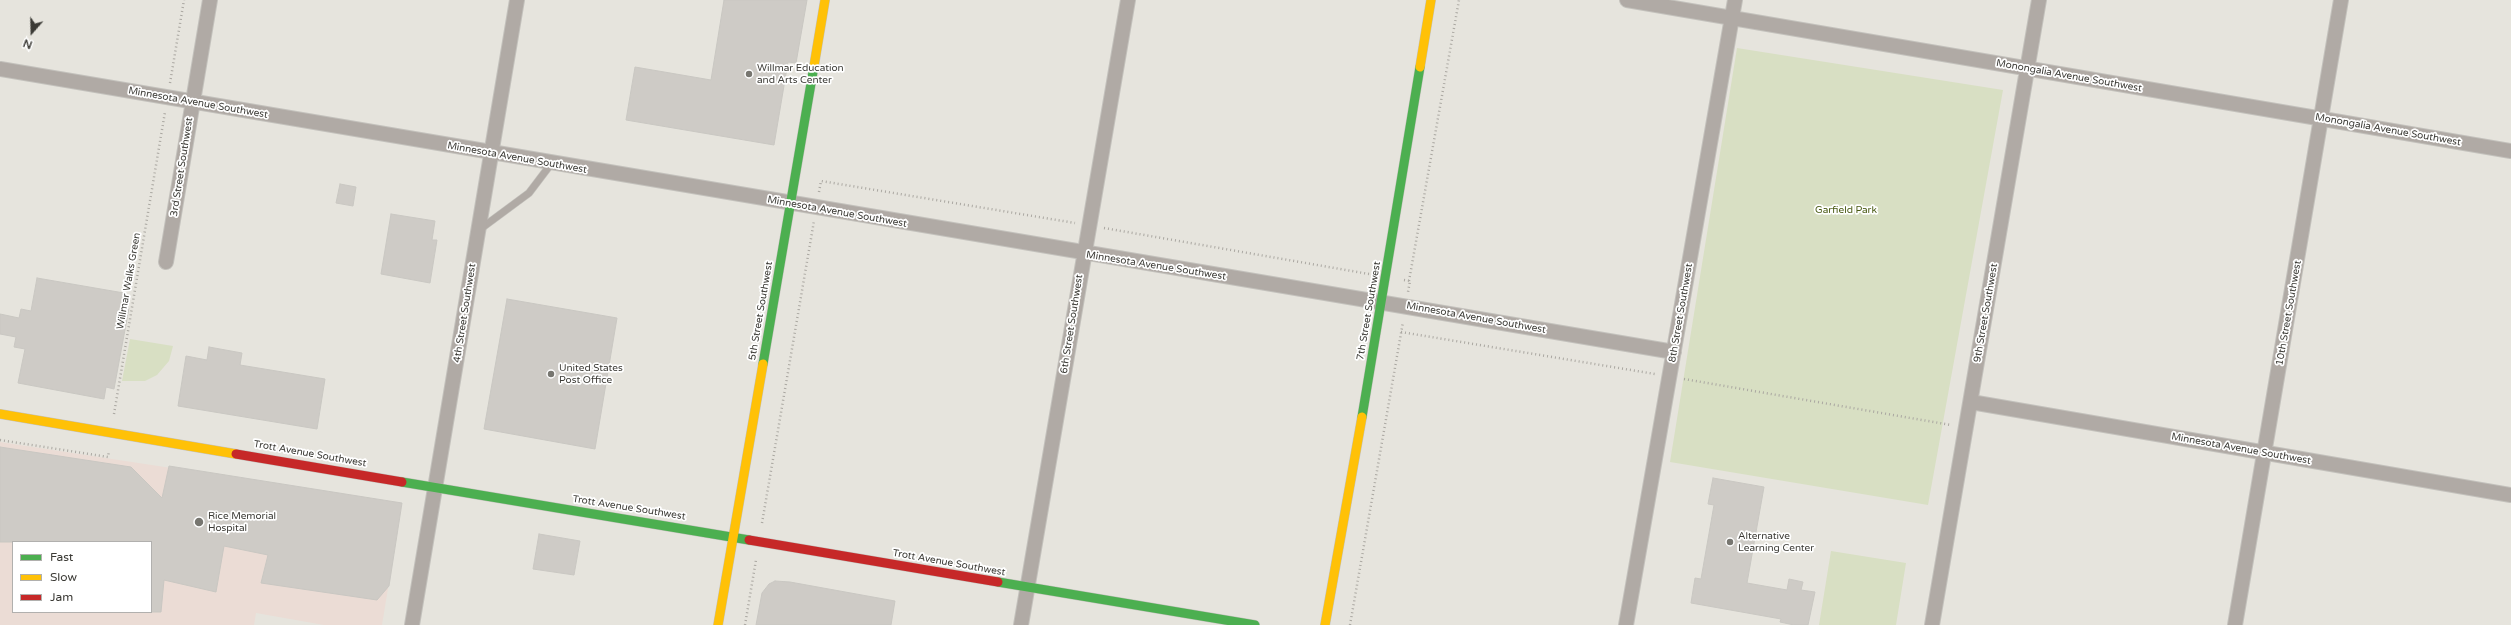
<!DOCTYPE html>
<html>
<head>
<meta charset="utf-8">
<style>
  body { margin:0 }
  #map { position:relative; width:2511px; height:625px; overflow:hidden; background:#e6e4dd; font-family:"Varela Round",sans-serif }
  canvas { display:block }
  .legend { position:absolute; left:12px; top:541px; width:140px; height:72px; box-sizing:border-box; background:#fff; border:1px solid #b1b0ae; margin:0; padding:5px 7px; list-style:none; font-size:12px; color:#3b3a35 }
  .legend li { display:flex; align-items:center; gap:8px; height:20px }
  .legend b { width:20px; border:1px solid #b1b0ae }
  .north { position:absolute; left:12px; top:12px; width:40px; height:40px; -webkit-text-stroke:3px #fff; paint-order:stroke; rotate:200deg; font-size:11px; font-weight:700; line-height:16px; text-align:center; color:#3b3a35 }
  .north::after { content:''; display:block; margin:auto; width:14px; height:18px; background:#3b3a35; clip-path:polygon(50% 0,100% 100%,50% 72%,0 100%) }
</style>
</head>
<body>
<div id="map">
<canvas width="2511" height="625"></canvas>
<ul class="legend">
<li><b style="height:5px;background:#4caf50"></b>Fast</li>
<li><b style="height:5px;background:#ffc107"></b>Slow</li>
<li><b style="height:5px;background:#c62828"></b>Jam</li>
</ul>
<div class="north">N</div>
</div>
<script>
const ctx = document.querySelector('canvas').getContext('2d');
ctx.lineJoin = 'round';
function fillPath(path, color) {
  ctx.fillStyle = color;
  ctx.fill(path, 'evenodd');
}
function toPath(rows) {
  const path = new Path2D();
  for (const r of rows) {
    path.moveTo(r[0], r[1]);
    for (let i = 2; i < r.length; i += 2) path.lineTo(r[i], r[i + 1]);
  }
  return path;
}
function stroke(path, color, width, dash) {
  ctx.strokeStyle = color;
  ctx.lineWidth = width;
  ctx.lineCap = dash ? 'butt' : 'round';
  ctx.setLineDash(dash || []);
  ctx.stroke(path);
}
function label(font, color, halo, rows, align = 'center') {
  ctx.font = font + ' "Varela Round",sans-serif';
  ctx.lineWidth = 3.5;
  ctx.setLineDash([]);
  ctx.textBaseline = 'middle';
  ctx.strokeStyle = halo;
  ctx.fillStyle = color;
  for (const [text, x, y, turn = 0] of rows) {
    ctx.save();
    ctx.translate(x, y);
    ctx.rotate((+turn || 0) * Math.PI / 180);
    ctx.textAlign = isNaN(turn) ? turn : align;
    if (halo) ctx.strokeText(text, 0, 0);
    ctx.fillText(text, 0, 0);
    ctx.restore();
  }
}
fillPath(toPath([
  [0,442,402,503,382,625,324,625,256,613,254,625,0,625],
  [13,542,151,542,151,612,13,612]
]), '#ebdcd5');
fillPath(toPath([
  [1737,48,2003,90,1928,505,1670,462],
  [130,339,173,346,169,361,157,375,145,381,122,381],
  [1831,551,1906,563,1896,625,1819,625]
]), '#d8dfc3');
const building = toPath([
  [724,0,807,0,796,63,788,62,774,145,626,120,635,67,711,80,724,0],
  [340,184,356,187,353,206,336,203,340,184],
  [391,214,435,221,432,240,437,240,430,283,381,274,391,214],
  [37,278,124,293,122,307,129,308,114,389,106,387,104,399,18,383,25,349,14,347,16,337,0,334,0,314,19,318,21,309,31,311,37,278],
  [507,299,617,318,595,449,484,429,507,299],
  [209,347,242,353,240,365,325,379,317,429,178,406,186,356,207,360,209,347],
  [0,447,131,467,162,498,169,466,402,503,389,586,377,600,261,583,268,555,224,546,216,592,164,580,161,612,151,612,151,542,0,542,0,447],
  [1713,478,1764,487,1747,583,1787,590,1789,579,1803,582,1801,590,1815,592,1808,625,1794,625,1780,622,1781,619,1691,603,1695,578,1701,579,1714,505,1708,504,1713,478],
  [539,534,580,541,574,575,533,569,539,534],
  [775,581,790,582,895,601,891,625,756,625,762,593,769,584,775,581]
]);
fillPath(building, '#cecbc6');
stroke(building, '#c9c7c2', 1);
const lane = toPath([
  [479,230,529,193,551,164]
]);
const street = toPath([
  [1627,0,2511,151],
  [0,69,1674,352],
  [166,262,210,0],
  [1971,402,2511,495],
  [412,625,517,0],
  [1021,625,1128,0],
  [1626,625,1735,0],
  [1932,625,2039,0],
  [2235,625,2341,0]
]);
const fast = toPath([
  [763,364,814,66],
  [1362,417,1420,67],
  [402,482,749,540],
  [998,582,1255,625]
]);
const slow = toPath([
  [814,66,825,0],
  [1420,67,1431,0],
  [0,414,236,454],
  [718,625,763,364],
  [1325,625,1362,417]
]);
const jam = toPath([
  [236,454,402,482],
  [749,540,998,582]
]);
stroke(lane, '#c3c1bc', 8);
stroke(street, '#c3c1bc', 16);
stroke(fast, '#c3c1bc', 10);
stroke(slow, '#c3c1bc', 10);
stroke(jam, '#c3c1bc', 10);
stroke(toPath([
  [170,83,184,0],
  [819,192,821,181,1075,223],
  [1104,228,1369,274],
  [1404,280,1410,281,1408,292],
  [1409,281,1459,0],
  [1401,332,1655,374],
  [1684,379,1951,425],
  [114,414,165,112],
  [0,440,108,457,109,451],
  [762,523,814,221],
  [745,625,756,560],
  [1350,625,1403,322]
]), '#aaa7a1', 2.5, [1, 3]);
stroke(lane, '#b0aaa5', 7);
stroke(street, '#b0aaa5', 14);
stroke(fast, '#4caf50', 9);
stroke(slow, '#ffc107', 9);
stroke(jam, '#c62828', 9);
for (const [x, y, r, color] of [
  [749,74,4,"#777670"],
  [551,374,4,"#777670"],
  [199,522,5,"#777670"],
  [1730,542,4,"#777670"]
]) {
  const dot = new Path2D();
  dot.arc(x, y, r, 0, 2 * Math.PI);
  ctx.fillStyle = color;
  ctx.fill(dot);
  stroke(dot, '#fff', 1.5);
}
label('10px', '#3b3a35', '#fff', [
  ["Willmar Education",757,68],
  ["and Arts Center",757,80],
  ["United States",559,368],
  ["Post Office",559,380],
  ["Rice Memorial",208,516],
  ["Hospital",208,528],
  ["Alternative",1738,536],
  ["Learning Center",1738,548]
], 'left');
label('10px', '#3b3a35', '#fff', [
  ["Monongalia Avenue Southwest",2069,76,10],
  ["Minnesota Avenue Southwest",198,103,10],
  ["Monongalia Avenue Southwest",2388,130,10],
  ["Minnesota Avenue Southwest",517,158,10],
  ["3rd Street Southwest",182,167,-81],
  ["Minnesota Avenue Southwest",837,212,10],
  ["Minnesota Avenue Southwest",1156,266,9],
  ["Willmar Walks Green",129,281,-80],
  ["5th Street Southwest",761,311,-80],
  ["7th Street Southwest",1369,311,-80],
  ["4th Street Southwest",465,313,-81],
  ["8th Street Southwest",1681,313,-80],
  ["9th Street Southwest",1986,313,-80],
  ["10th Street Southwest",2289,313,-80],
  ["Minnesota Avenue Southwest",1476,318,10],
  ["6th Street Southwest",1072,324,-81],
  ["Minnesota Avenue Southwest",2241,449,10],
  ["Trott Avenue Southwest",310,454,10],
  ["Trott Avenue Southwest",629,508,9],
  ["Trott Avenue Southwest",949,563,10]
]);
label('10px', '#485912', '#fff', [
  ["Garfield Park",1846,210]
]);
</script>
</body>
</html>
